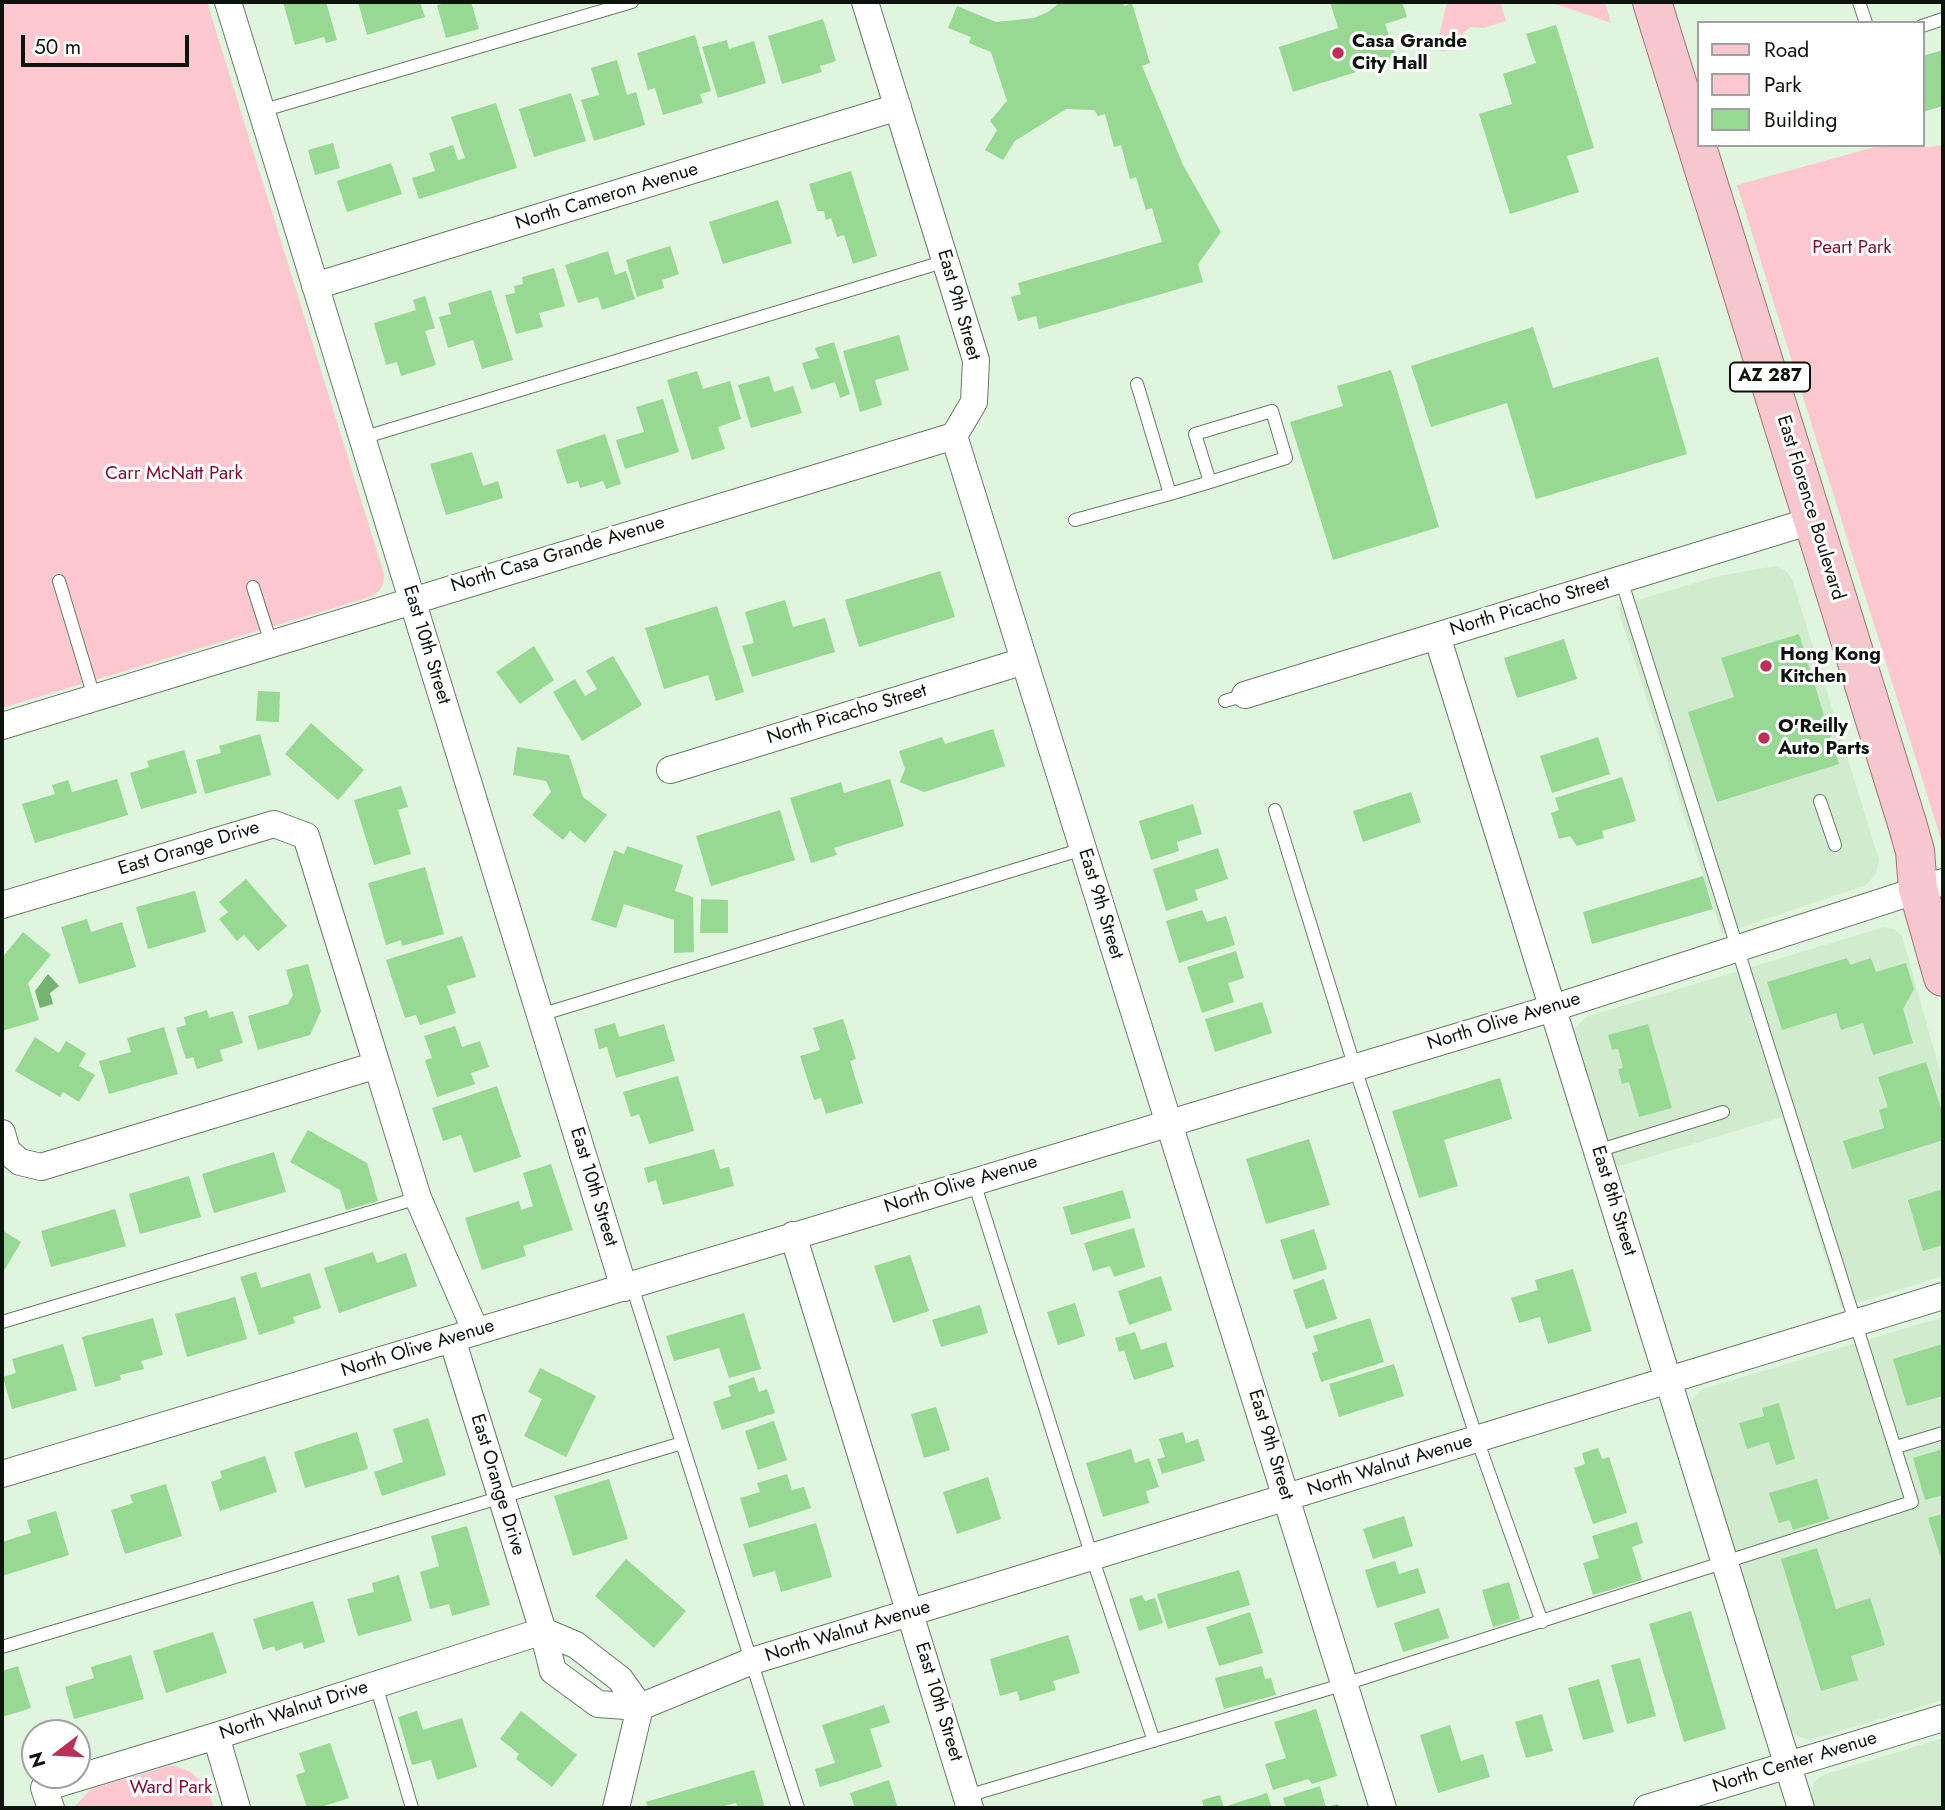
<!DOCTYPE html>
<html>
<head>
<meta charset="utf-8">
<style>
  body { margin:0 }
  #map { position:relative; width:1945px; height:1810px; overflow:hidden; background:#e0f5de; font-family:Jost,sans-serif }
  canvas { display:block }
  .frame { position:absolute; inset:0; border:4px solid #0d140d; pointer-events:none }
  .legend { position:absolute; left:1697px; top:21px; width:228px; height:126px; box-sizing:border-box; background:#fff; border:2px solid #9ea19e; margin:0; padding:9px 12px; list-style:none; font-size:21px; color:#0d140d }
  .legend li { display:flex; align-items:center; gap:14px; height:35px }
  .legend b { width:35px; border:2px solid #9ea19e }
  .north { position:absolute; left:21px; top:1719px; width:70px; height:70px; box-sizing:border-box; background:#fff; border:2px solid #9ea19e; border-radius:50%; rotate:253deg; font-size:19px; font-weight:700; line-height:28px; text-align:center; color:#0d140d }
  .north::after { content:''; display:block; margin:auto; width:24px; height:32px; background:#be2f58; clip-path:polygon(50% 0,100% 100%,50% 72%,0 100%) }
  .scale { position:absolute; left:21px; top:35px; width:168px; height:32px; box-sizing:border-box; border:4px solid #0d140d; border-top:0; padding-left:9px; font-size:21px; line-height:24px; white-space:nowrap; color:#0d140d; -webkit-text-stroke:5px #fff; paint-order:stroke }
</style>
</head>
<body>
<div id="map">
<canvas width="1945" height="1810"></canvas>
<div class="frame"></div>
<ul class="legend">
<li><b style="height:9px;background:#f7c7cf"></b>Road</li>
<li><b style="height:19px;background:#fdc7cf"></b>Park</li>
<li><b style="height:19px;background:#97d893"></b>Building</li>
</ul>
<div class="north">N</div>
<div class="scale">50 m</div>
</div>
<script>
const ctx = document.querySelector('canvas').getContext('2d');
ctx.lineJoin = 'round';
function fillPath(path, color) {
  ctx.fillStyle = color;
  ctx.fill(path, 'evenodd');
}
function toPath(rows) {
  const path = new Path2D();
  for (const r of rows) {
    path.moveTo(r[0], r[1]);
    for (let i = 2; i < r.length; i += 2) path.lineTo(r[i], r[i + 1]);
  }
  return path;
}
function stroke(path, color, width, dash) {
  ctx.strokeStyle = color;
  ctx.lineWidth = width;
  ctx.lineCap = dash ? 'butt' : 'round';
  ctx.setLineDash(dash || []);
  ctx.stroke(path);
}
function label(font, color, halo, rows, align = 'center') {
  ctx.font = font + ' Jost,sans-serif';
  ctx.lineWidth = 6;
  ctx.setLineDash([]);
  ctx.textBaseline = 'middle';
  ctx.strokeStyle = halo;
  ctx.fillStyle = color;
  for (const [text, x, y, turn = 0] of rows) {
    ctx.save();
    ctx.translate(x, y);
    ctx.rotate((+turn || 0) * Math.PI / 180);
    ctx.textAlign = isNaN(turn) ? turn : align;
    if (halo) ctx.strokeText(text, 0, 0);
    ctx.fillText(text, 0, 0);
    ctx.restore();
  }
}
fillPath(toPath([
  [1775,566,1785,570,1792,579,1879,860,1876,874,1866,885,1722,934,1617,606,1719,576],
  [1884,927,1894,929,1902,936,1943,1082,1943,1276,1841,1308,1782,1117,1613,1168,1574,1040,1575,1028,1586,1017],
  [1943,1317,1943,1700,1810,1740,1799,1737,1788,1727,1689,1408,1693,1398,1703,1389],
  [1943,1738,1943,1808,1815,1808,1811,1797,1814,1782,1823,1775]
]), '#d0ebce');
fillPath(toPath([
  [2,2,207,2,384,574,383,585,378,592,370,597,2,708],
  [1447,2,1495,2,1501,4,1506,21,1483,28,1470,27,1463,33,1459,47,1441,52,1438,40],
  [1549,2,1605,2,1611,23],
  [1882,145,1928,147,1943,145,1943,846,1737,185],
  [172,1765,189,1771,206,1785,214,1808,73,1808,91,1789]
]), '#fdc7cf');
fillPath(toPath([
  [48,974,59,986,50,993,53,1004,40,1008,35,991]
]), '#74b470');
fillPath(toPath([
  [283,2,326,2,337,40,326,43,324,37,295,45],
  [358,2,420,2,425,17,367,35],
  [451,2,471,2,479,29,446,38,437,5],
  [1060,2,1123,2,1124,6,1132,3,1150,63,1142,66,1183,165,1221,232,1198,264,1203,282,1039,329,1036,316,1018,321,1011,297,1021,294,1018,283,1162,242,1152,208,1146,210,1136,177,1130,179,1121,145,1114,147,1105,114,1098,116,1094,110,1066,109,1015,141,1003,160,985,150,997,130,990,121,1007,101,991,52,969,43,971,37,948,28,957,6,996,22,1034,18,1048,12],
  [1330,2,1402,2,1407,17,1385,24,1397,59,1293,92,1279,47,1338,28],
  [823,19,836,61,820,66,822,72,782,84,768,36],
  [1556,25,1594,148,1567,156,1579,192,1510,214,1479,114,1512,104,1503,74,1536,63,1526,34],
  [695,35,711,91,700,94,703,103,663,115,655,88,648,90,637,53],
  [727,40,729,49,754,41,766,83,718,98,702,47],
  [1943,50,1943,74,1941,74,1943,106,1922,112,1922,56],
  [617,60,627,95,636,92,645,125,594,141,581,100,599,95,591,68],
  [571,93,586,141,534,157,519,109],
  [496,103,517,168,419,199,412,178,435,171,429,153,453,145,458,160,465,158,451,117],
  [333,143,340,168,315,175,308,150],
  [391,163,402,194,347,212,337,181],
  [851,171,877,256,853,264,844,235,837,237,831,218,826,220,824,211,817,211,809,184],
  [778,200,792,243,723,264,709,222],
  [670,246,679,274,662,280,664,288,637,297,626,260],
  [608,251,615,275,626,271,635,299,602,310,598,297,578,303,565,265],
  [554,268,565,306,539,313,543,327,516,334,505,295,515,293,514,286,523,284,522,277],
  [491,290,513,360,482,369,473,340,448,348,439,317,451,314,448,303],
  [425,296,435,328,425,331,436,365,401,376,397,362,386,365,374,323,416,310,413,300],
  [1533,327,1553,388,1658,357,1687,454,1536,499,1507,403,1431,427,1411,366],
  [899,335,909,370,875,380,882,405,860,412,843,351],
  [834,342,850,394,840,398,835,382,811,390,802,363,819,358,815,348],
  [1391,370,1439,527,1333,560,1290,422,1343,406,1337,386],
  [697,371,703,389,730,381,741,419,718,427,725,449,692,460,667,380],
  [769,376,774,392,793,386,802,413,751,428,738,385],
  [663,399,679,452,625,469,616,440,644,432,636,407],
  [605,434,621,484,606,489,603,481,580,488,578,481,567,484,556,450],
  [472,452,483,486,498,481,503,498,446,515,430,464],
  [940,571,955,617,859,647,845,600],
  [785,600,793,627,825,618,835,652,752,677,742,646,754,643,745,612],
  [717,606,744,692,716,701,708,675,664,689,645,628],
  [1799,634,1839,764,1717,802,1688,712,1734,697,1721,658],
  [1564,639,1577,679,1517,698,1504,658],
  [534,646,554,680,520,704,496,672],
  [613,656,642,705,582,741,553,692,575,679,585,696,597,689,586,671],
  [258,691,280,692,279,722,256,721],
  [311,723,364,770,338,800,285,754],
  [993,729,1005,766,924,792,900,782,905,769,899,751,942,737,945,744],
  [260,734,271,775,205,794,196,760,221,753,219,746],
  [1598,737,1610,774,1552,793,1540,756],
  [517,747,569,755,583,797,607,815,585,843,570,831,563,840,532,815,551,792,546,781,513,775],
  [184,750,197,793,141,809,130,773,149,767,147,761],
  [1622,777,1636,821,1602,831,1604,838,1577,846,1570,836,1559,839,1551,813,1559,810,1555,798],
  [117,779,128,815,35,843,22,804,55,794,52,785,68,780,72,792],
  [890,779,904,826,834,848,837,855,811,863,790,798,841,782,844,793],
  [401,786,408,807,398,810,411,854,374,865,354,800],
  [1411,792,1421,822,1363,842,1353,811],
  [1193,804,1202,834,1177,842,1179,851,1151,860,1139,821],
  [780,810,795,860,711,886,696,836],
  [627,846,683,865,675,891,693,897,694,952,674,953,674,920,624,904,616,928,591,920,614,850,624,854],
  [1218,848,1228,879,1195,890,1198,900,1166,911,1153,869],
  [425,867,444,934,402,946,401,940,386,945,368,883],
  [1703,876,1713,909,1592,944,1583,912],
  [246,879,287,926,258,951,244,935,237,941,219,919,228,912,219,902],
  [195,891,206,932,148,949,136,907],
  [701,899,728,900,728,933,700,933],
  [1202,910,1207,922,1226,916,1235,945,1179,963,1166,921],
  [87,919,91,932,122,922,136,967,79,984,61,927],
  [23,932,51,955,28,983,39,1020,2,1031,2,958],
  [462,936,476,977,447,986,456,1013,420,1025,416,1015,405,1018,386,960],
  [1236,951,1244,978,1228,983,1234,1002,1202,1013,1187,967],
  [1847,958,1850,965,1871,958,1876,972,1906,963,1914,989,1903,1009,1913,1043,1873,1055,1863,1023,1841,1030,1836,1013,1782,1030,1767,982],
  [308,964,321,1011,310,1035,258,1050,248,1016,288,1004,293,995,286,970],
  [1262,1002,1272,1033,1215,1052,1205,1019],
  [207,1010,209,1018,233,1011,243,1043,220,1050,223,1061,197,1069,193,1057,186,1059,176,1028,186,1025,184,1017],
  [843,1019,856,1059,850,1061,863,1103,826,1114,821,1098,814,1100,800,1056,820,1050,813,1028],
  [615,1023,619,1037,664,1024,675,1061,616,1078,607,1047,599,1049,594,1029],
  [1648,1024,1672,1108,1639,1117,1629,1082,1622,1084,1618,1069,1623,1068,1618,1049,1612,1050,1608,1035],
  [455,1026,462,1047,480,1041,489,1067,471,1073,475,1084,437,1097,425,1060,432,1058,424,1036],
  [164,1027,178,1074,109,1094,99,1061,131,1052,127,1038],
  [35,1037,59,1053,66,1041,86,1053,79,1066,95,1075,79,1102,63,1092,60,1097,15,1071],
  [1926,1062,1943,1115,1943,1140,1852,1169,1843,1141,1884,1128,1879,1110,1888,1107,1878,1077],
  [678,1076,694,1131,649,1144,639,1114,631,1117,623,1092],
  [1500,1078,1512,1119,1444,1140,1458,1186,1419,1198,1392,1111],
  [497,1086,521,1157,474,1173,461,1135,443,1141,432,1108],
  [308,1130,367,1163,378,1201,346,1210,340,1190,290,1162],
  [1309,1139,1330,1205,1266,1224,1246,1159],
  [714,1149,720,1169,729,1167,734,1186,663,1205,656,1180,648,1183,644,1168],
  [274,1152,286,1192,214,1213,202,1174],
  [551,1164,573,1230,523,1246,526,1256,482,1270,465,1218,519,1201,521,1210,533,1206,523,1173],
  [189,1176,201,1217,140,1234,129,1194],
  [1943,1189,1943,1245,1923,1251,1908,1200],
  [1123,1190,1131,1218,1071,1235,1063,1207],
  [115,1209,126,1246,51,1267,41,1231],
  [1134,1228,1145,1267,1114,1277,1110,1266,1093,1271,1084,1243],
  [1314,1229,1327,1269,1293,1280,1280,1240],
  [2,1230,21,1242,2,1274],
  [373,1252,377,1263,406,1253,417,1286,339,1313,324,1268],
  [910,1255,929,1311,893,1323,874,1266],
  [1573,1269,1592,1331,1548,1344,1540,1317,1519,1323,1511,1298,1538,1290,1535,1280],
  [256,1272,261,1288,310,1273,321,1308,293,1317,295,1323,259,1335,240,1277],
  [1161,1276,1172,1310,1129,1325,1118,1291],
  [1324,1279,1337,1319,1306,1329,1293,1290],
  [235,1297,247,1339,187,1357,175,1314],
  [1075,1303,1085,1336,1058,1345,1047,1312],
  [980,1305,988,1333,941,1347,932,1320],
  [744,1313,761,1369,729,1378,719,1348,674,1361,666,1336],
  [153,1318,163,1355,141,1361,144,1369,120,1375,121,1380,95,1387,82,1337],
  [1370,1318,1384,1362,1321,1382,1312,1353,1318,1351,1313,1336],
  [1135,1332,1141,1350,1166,1342,1174,1367,1134,1380,1124,1350,1119,1352,1115,1338],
  [63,1344,77,1390,12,1409,3,1377,16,1373,12,1359],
  [1943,1344,1943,1396,1907,1406,1893,1359],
  [1394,1364,1404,1396,1339,1417,1329,1384],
  [540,1368,596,1396,566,1457,524,1436,542,1399,528,1392],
  [754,1377,759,1392,767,1389,775,1413,722,1430,713,1402,731,1396,728,1386],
  [1779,1403,1795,1459,1776,1465,1769,1442,1747,1449,1739,1423,1764,1416,1762,1408],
  [936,1407,950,1450,924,1458,911,1414],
  [428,1418,446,1475,382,1496,374,1472,403,1462,393,1429],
  [774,1421,787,1460,758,1470,745,1431],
  [357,1432,368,1469,305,1488,294,1452],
  [1183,1432,1186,1443,1198,1439,1205,1461,1162,1474,1157,1459,1165,1457,1159,1439],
  [1598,1448,1602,1459,1609,1457,1627,1513,1593,1524,1574,1468,1585,1464,1582,1453],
  [1131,1449,1135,1463,1149,1458,1159,1487,1146,1491,1149,1503,1103,1517,1086,1463],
  [1943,1449,1943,1495,1925,1500,1913,1458],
  [265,1456,277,1492,220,1511,211,1482,222,1478,220,1471],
  [787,1474,792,1490,804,1487,811,1508,749,1528,740,1498,760,1492,757,1483],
  [988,1477,1001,1519,957,1534,943,1492],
  [609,1479,628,1539,573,1556,554,1496],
  [1817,1479,1829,1519,1793,1530,1790,1520,1779,1523,1769,1493],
  [166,1484,182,1536,125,1554,111,1510,133,1503,130,1495],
  [56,1511,69,1555,2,1576,2,1542,31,1533,27,1520],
  [1943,1514,1943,1564,1928,1518],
  [1404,1516,1413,1546,1373,1559,1363,1529],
  [1637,1522,1643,1543,1632,1547,1642,1580,1593,1595,1583,1563,1599,1558,1592,1536],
  [816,1523,832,1577,781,1592,775,1571,753,1577,743,1544],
  [467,1526,490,1605,452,1616,449,1604,430,1609,420,1572,439,1566,431,1536],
  [1817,1548,1836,1609,1870,1598,1885,1645,1851,1656,1858,1680,1821,1691,1781,1559],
  [626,1559,686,1611,654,1648,595,1596],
  [1395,1561,1399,1574,1418,1568,1426,1593,1377,1608,1365,1570],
  [1239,1570,1250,1605,1168,1629,1157,1594],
  [399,1575,412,1621,358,1636,347,1599,374,1592,372,1583],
  [1509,1582,1520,1619,1493,1627,1482,1590],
  [1142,1595,1145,1601,1155,1598,1163,1623,1139,1631,1129,1599],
  [313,1601,325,1642,304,1649,302,1642,276,1651,274,1646,263,1650,253,1619],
  [1439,1608,1449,1638,1403,1652,1394,1623],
  [1691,1611,1726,1729,1684,1742,1649,1624],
  [1250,1612,1263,1653,1219,1666,1206,1627],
  [213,1632,227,1673,166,1693,153,1651],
  [1068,1635,1080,1673,1053,1681,1056,1690,1020,1701,1017,1691,1000,1696,990,1659],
  [131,1655,144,1699,74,1719,65,1687,94,1678,91,1667],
  [1640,1658,1656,1716,1627,1724,1611,1665],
  [18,1666,31,1708,2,1717,2,1671],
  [1262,1666,1265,1679,1271,1678,1276,1695,1224,1709,1215,1678],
  [1599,1679,1614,1732,1583,1740,1568,1688],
  [884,1705,890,1723,870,1729,882,1767,820,1787,815,1769,835,1763,822,1725],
  [1316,1709,1337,1776,1312,1784,1308,1779,1273,1790,1265,1764,1286,1758,1274,1722],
  [417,1711,423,1730,462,1718,477,1767,437,1780,431,1760,412,1765,398,1717],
  [521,1711,577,1755,552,1787,516,1759,519,1754,500,1739],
  [1542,1714,1553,1751,1526,1758,1515,1722],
  [1450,1725,1461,1761,1483,1754,1490,1777,1438,1793,1420,1735],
  [330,1743,349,1798,318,1808,307,1808,296,1775,305,1772,299,1753],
  [754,1770,765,1808,738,1808,736,1803,717,1808,648,1808,646,1802],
  [889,1780,898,1808,855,1808,850,1793],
  [1320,1786,1326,1807,1338,1804,1339,1808,1286,1808,1283,1798],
  [1267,1793,1272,1808,1228,1808,1227,1806],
  [1220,1795,1224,1808,1204,1808,1202,1800]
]), '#97d893');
const lane = toPath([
  [1859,2,1866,23],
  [1922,26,1943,19],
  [261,111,632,2],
  [1137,384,1170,494,1210,482,1286,458,1272,411,1195,434,1210,482],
  [362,438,946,261],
  [1075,520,1170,494],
  [59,581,94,697],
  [253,587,271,643],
  [1225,701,1245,695],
  [1820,801,1835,845],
  [1275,810,1355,1068,1477,1439,1542,1622],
  [540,1015,1083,849],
  [1597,1151,1723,1112],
  [974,1182,1092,1557,1154,1741],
  [632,1286,798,1808],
  [2,1322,418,1198],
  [1896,1447,1943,1433],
  [2,1647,682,1443],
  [376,1685,412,1808],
  [967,1796,1345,1684,1912,1502,1621,579]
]);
const street = toPath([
  [228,2,624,1288],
  [865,2,976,360,974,402,954,436,1383,1808],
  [315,286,898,107],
  [1437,636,1801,1808],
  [1245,695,1814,520],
  [2,726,954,436],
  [670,770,1024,661],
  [2,905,274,824,306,836,377,1065,41,1167,20,1162,7,1151,2,1133],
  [377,1065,418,1198,476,1332],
  [793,1235,970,1808],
  [452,1339,543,1631,553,1671,598,1704,640,1707,752,1661,1943,1296],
  [2,1474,1553,1008,1943,882],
  [543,1631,576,1645,620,1679,640,1707],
  [216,1736,237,1808],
  [51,1808,44,1788,216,1736,543,1631],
  [616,1808,640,1707],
  [1647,1808,1943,1718]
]);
const primary = toPath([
  [1652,2,1907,823,1915,851,1918,889,1943,977]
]);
stroke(lane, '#687b67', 14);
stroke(street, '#687b67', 28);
stroke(primary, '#a17076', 40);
stroke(lane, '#fff', 12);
stroke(street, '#fff', 26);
stroke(primary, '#f7c7cf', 38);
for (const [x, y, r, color] of [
  [1338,53,7,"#be2f58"],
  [1766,666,7,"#be2f58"],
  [1764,738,7,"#be2f58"]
]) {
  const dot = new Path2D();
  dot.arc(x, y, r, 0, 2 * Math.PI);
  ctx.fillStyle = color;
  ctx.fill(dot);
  stroke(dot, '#fff', 2.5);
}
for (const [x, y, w] of [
  [1770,377,80]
]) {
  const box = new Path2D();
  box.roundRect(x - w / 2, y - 14.5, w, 29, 5);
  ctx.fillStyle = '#fff';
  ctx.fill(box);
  stroke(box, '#0d140d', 2);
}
label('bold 18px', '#0d140d', null, [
  ["AZ 287",1770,377]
]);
label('bold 19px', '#0d140d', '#fff', [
  ["Casa Grande",1352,42],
  ["City Hall",1352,64],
  ["Hong Kong",1780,655],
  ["Kitchen",1780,677],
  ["O'Reilly",1778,727],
  ["Auto Parts",1778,749]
], 'left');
label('19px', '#0d140d', '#fff', [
  ["North Cameron Avenue",607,197,-17],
  ["East 9th Street",958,305,74],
  ["East Florence Boulevard",1810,508,73],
  ["North Casa Grande Avenue",558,555,-17],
  ["North Picacho Street",1530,607,-17],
  ["East 10th Street",426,645,73],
  ["North Picacho Street",847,715,-17],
  ["East Orange Drive",189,849,-17],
  ["East 9th Street",1100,904,73],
  ["North Olive Avenue",1504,1022,-17],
  ["North Olive Avenue",961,1185,-17],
  ["East 10th Street",593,1187,73],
  ["East 8th Street",1613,1201,73],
  ["North Olive Avenue",418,1349,-17],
  ["East 9th Street",1270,1445,73],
  ["North Walnut Avenue",1390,1466,-17],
  ["East Orange Drive",497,1485,73],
  ["North Walnut Avenue",848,1632,-17],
  ["East 10th Street",938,1702,73],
  ["North Walnut Drive",294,1711,-18],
  ["North Center Avenue",1795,1763,-17]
]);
label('19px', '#7f0c34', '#fff', [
  ["Peart Park",1852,248],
  ["Carr McNatt Park",174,474],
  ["Ward Park",171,1788]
]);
</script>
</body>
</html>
